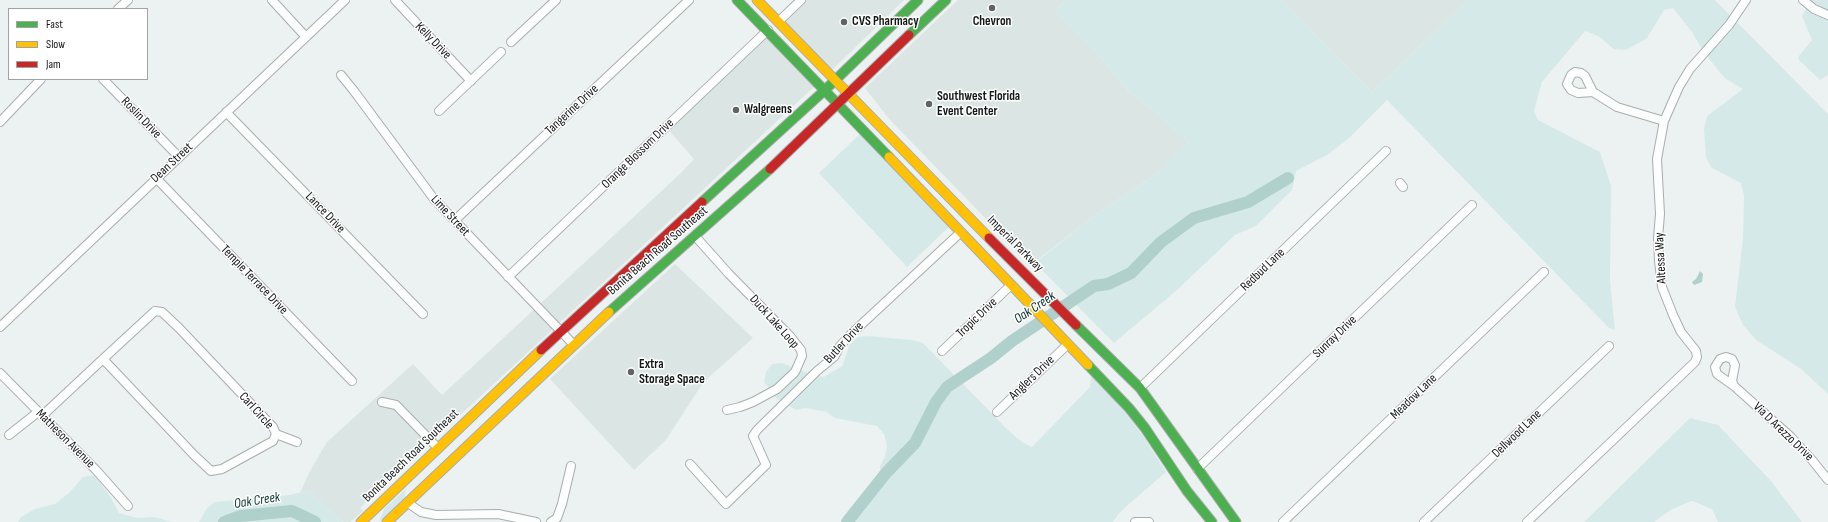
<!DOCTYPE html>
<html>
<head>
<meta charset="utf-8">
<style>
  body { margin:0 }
  #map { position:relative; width:1828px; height:522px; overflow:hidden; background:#ecf2f1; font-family:"Sofia Sans Condensed",sans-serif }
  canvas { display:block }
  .legend { position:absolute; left:8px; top:8px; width:140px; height:72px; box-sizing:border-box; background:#fff; border:1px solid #a1a3a2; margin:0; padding:5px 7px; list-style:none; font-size:12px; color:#141817 }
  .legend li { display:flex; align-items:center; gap:8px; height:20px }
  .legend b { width:20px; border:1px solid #a1a3a2 }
</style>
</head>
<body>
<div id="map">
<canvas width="1828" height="522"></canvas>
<ul class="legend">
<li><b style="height:5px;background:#4caf50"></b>Fast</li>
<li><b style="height:5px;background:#ffc107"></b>Slow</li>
<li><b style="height:5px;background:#c62828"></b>Jam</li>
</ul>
</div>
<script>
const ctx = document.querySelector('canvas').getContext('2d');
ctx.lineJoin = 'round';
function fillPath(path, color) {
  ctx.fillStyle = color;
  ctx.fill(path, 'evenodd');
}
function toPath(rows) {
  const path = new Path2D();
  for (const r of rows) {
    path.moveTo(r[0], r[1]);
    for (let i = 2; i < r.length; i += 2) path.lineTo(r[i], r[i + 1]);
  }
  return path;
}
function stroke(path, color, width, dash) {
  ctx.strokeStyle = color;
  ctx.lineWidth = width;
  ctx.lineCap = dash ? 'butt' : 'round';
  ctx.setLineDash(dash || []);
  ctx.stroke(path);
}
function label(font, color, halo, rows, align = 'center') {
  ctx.font = font + ' "Sofia Sans Condensed",sans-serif';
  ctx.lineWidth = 3;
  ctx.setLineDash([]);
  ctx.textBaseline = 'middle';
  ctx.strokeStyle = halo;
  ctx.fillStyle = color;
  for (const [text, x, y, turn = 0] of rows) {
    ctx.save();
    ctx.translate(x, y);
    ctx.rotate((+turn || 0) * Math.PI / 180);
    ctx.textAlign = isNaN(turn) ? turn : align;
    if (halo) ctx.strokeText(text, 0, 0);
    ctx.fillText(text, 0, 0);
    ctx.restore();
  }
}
fillPath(toPath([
  [800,0,904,0,831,71,780,19],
  [958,0,1066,0,1055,11,1098,54,1128,91,1159,115,1189,143,1168,166,1091,218,1031,265,890,120,865,88],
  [1282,0,1468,0,1372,92],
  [765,33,816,85,360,508,363,511,350,522,343,522,324,506,309,491,300,493,310,471,327,442,413,364,442,395,681,173,694,159,665,126],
  [675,264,753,338,708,378,699,389,665,441,634,470,550,379]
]), '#dae5e4');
fillPath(toPath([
  [1066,0,1282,0,1372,92,1468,0,1715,0,1828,114,1828,394,1801,369,1756,340,1743,325,1735,307,1743,238,1744,196,1741,183,1712,168,1706,158,1704,129,1707,116,1743,89,1726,79,1718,70,1703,51,1692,32,1673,8,1664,10,1647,38,1626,50,1614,49,1598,36,1585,31,1542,82,1534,111,1538,120,1600,152,1611,186,1610,281,1615,330,1609,328,1387,100,1348,139,1327,155,1296,171,1292,190,1256,226,1235,235,1177,290,1114,343,1035,263,1091,218,1168,166,1166,163,1189,143,1159,115,1128,91,1098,54,1055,11],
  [1811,0,1828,0,1828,75,1820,80,1799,60,1798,57,1812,40,1802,16],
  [861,133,950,226,907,267,819,173],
  [868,336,912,340,923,343,1007,429,1022,442,1032,447,1090,387,1091,376,1117,402,1144,437,1166,472,1120,512,1113,522,845,522,877,486,881,476,880,466,885,456,887,446,884,434,877,426,835,418,826,412,806,408,796,410,777,399,764,382,766,372,772,364,782,363,814,375,824,377,842,366,850,344,858,337],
  [1690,418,1718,425,1771,481,1802,522,1718,522,1712,509,1692,501,1672,509,1654,522,1584,522],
  [94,475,110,496,119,513,137,518,154,517,172,522,18,522,21,517,35,509,55,504,69,493,83,477],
  [406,489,404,499,379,522,384,509],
  [309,491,324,506,343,522,199,522,207,508,215,502,236,500,251,501,256,499,262,500]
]), '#d5eae8');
fillPath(toPath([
  [1700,271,1703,274,1702,282,1694,285,1692,282,1696,279]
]), '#b0d0cc');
stroke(toPath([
  [224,522,240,516,292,511,315,522],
  [847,522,886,473,915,443,936,402,947,387,991,358,1012,341,1094,286,1108,284,1131,273,1161,242,1194,218,1248,202,1288,178]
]), '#b0d0cc', 12);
const street = toPath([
  [272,0,306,37],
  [395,0,471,81],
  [1803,0,1814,9,1828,15],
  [118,9,128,0],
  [778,22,801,0],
  [511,42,556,0],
  [341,75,354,91,434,199,574,345],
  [103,79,179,157],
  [1593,92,1578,93,1571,90,1567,84,1571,75,1575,72,1581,73,1585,76,1593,92,1617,107,1664,121],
  [439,111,501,52],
  [226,112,423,314],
  [0,122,41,79],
  [156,178,352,381],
  [1400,183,1403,187],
  [455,220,689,0],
  [695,236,729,274,790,336,801,350,802,356,795,372,777,389,753,402,740,407,727,410],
  [508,277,768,30],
  [155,311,162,312,179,328,273,427,276,434,273,441,222,469,211,471,194,455,103,359,155,311],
  [0,327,345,0],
  [942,351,1011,285],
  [0,373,96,470,128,506],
  [1734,386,1732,381,1735,365,1732,359,1726,357,1720,359,1715,367,1717,374,1734,386,1791,437,1812,460,1828,480],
  [1140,388,1386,151],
  [382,402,396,405,438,448],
  [997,412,1067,345],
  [42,416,103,359],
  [276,434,297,442],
  [9,435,38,412],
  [690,464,726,504,766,465,753,436,757,430,817,371,834,357,840,346,850,335,961,232],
  [1197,469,1472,205],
  [408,503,421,512,436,515,498,514,536,522],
  [551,522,557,518,562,504,571,466],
  [1135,522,1149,522],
  [1283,522,1544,272],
  [1424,522,1609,346],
  [1527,522,1695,362,1697,357,1696,351,1681,332,1673,315,1662,287,1659,261,1658,238,1660,214,1657,159,1664,121,1679,87,1690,69,1729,25,1746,0]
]);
const fast = toPath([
  [737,0,889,157],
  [909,35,946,0],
  [702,202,825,90,918,0],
  [609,312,770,169],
  [1076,325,1140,388,1236,522],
  [1088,365,1129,408,1145,428,1187,491,1212,522]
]);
const slow = toPath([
  [757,0,989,238],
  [889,157,1088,365],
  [361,522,541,350],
  [387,522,609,312]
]);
const jam = toPath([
  [770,169,909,35],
  [989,238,1076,325],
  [541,350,702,202]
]);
stroke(street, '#a9adac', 10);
stroke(fast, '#a9adac', 11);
stroke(slow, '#a9adac', 11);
stroke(jam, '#a9adac', 11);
stroke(street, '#fcfdfd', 8);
stroke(fast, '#4caf50', 9);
stroke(slow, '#ffc107', 9);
stroke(jam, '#c62828', 9);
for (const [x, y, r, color] of [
  [992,8,4,"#606463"],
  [844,22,4,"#606463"],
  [929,104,4,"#606463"],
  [736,110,4,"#606463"],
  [631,372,4,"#606463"]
]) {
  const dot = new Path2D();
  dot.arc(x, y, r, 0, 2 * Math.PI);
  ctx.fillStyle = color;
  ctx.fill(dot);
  stroke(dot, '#fff', 1.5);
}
label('bold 13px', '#141817', '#fff', [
  ["CVS Pharmacy",852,22],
  ["Chevron",992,22,"center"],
  ["Southwest Florida",937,97],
  ["Event Center",937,112],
  ["Walgreens",744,110],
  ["Extra",639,365],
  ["Storage Space",639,380]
], 'left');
label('13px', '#141817', '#fff', [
  ["Kelly Drive",433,41,46],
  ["Tangerine Drive",572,110,-43],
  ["Roslin Drive",141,118,46],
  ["Orange Blossom Drive",638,154,-44],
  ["Dean Street",172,163,-43],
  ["Lance Drive",325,213,46],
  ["Lime Street",450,216,47],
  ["Imperial Parkway",1015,244,45],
  ["Bonita Beach Road Southeast",658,251,-41],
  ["Altessa Way",1661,258,-93],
  ["Redbud Lane",1263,270,-44],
  ["Temple Terrace Drive",254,280,46],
  ["Tropic Drive",977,318,-44],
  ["Duck Lake Loop",774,322,48],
  ["Sunray Drive",1335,337,-44],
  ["Butler Drive",844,343,-47],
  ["Anglers Drive",1032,378,-44],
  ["Meadow Lane",1414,397,-44],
  ["Carl Circle",256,411,48],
  ["Via D Arezzo Drive",1783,432,44],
  ["Dellwood Lane",1517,434,-44],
  ["Matheson Avenue",65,439,45],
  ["Bonita Beach Road Southeast",411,456,-44]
]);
label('italic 14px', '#08322e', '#fff', [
  ["Oak Creek",1035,308,-34],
  ["Oak Creek",257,501,-9]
]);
</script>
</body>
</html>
